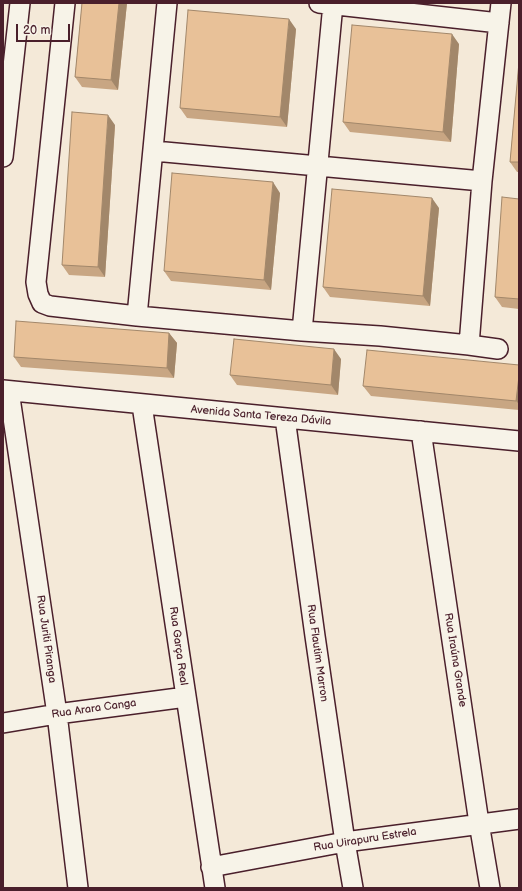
<!DOCTYPE html>
<html>
<head>
<meta charset="utf-8">
<style>
  body { margin:0 }
  #map { position:relative; width:522px; height:891px; overflow:hidden; background:#f4e9d8; font-family:"Balsamiq Sans",sans-serif }
  canvas { display:block }
  .frame { position:absolute; inset:0; border:4px solid #4a1f2b; pointer-events:none }
  .scale { position:absolute; left:16px; top:24px; width:54px; height:18px; box-sizing:border-box; border:2px solid #4a1f2b; border-top:0; padding-left:5px; font-size:12px; line-height:14px; white-space:nowrap; color:#4a1f2b; -webkit-text-stroke:3px #f7f3e8; paint-order:stroke }
</style>
</head>
<body>
<div id="map">
<canvas width="522" height="891"></canvas>
<div class="frame"></div>
<div class="scale">20 m</div>
</div>
<script>
const ctx = document.querySelector('canvas').getContext('2d');
ctx.lineJoin = 'round';
function toPath(rows) {
  const path = new Path2D();
  for (const r of rows) {
    path.moveTo(r[0], r[1]);
    for (let i = 2; i < r.length; i += 2) path.lineTo(r[i], r[i + 1]);
  }
  return path;
}
function stroke(path, color, width, dash) {
  ctx.strokeStyle = color;
  ctx.lineWidth = width;
  ctx.lineCap = dash ? 'butt' : 'round';
  ctx.setLineDash(dash || []);
  ctx.stroke(path);
}
function fillPath(path, color) {
  ctx.fillStyle = color;
  ctx.fill(path, 'evenodd');
}
function label(font, color, halo, rows, align = 'center') {
  ctx.font = font + ' "Balsamiq Sans",sans-serif';
  ctx.lineWidth = 4;
  ctx.setLineDash([]);
  ctx.textBaseline = 'middle';
  ctx.strokeStyle = halo;
  ctx.fillStyle = color;
  for (const [text, x, y, turn = 0] of rows) {
    ctx.save();
    ctx.translate(x, y);
    ctx.rotate((+turn || 0) * Math.PI / 180);
    ctx.textAlign = isNaN(turn) ? turn : align;
    if (halo) ctx.strokeText(text, 0, 0);
    ctx.fillText(text, 0, 0);
    ctx.restore();
  }
}
const minor = toPath([
  [65,3,36,282,38,294,42,303,50,306,137,316,302,331,380,336,469,345,482,181,501,3],
  [319,3,499,23],
  [154,151,482,181],
  [3,157,20,3],
  [137,316,167,3],
  [302,331,333,4],
  [469,345,498,349],
  [3,390,519,441],
  [9,391,57,714,78,888],
  [142,405,215,888],
  [285,418,315,636,345,842,353,888],
  [421,431,479,823,490,888],
  [3,723,57,714,186,697],
  [211,867,345,842,519,819]
]);
stroke(minor, '#4a1f2b', 22);
stroke(minor, '#f7f3e8', 19);
fillPath(toPath([
  [82,3,127,3,118,90,82,87,75,77],
  [296,29,287,127,187,118,180,108],
  [459,44,451,142,350,132,343,122],
  [519,62,519,172,517,172,510,162],
  [115,125,105,277,69,275,62,265],
  [280,193,271,290,171,281,164,271],
  [519,199,519,309,502,307,495,297],
  [439,208,430,306,330,297,323,287],
  [169,333,177,343,174,378,21,367,14,357],
  [341,359,338,395,237,385,230,375],
  [519,365,519,410,371,396,363,386]
]), '#c8a683');
fillPath(toPath([
  [119,3,127,3,118,90,111,80],
  [289,19,296,29,287,127,280,117],
  [452,34,459,44,451,142,443,132],
  [108,115,115,125,105,277,98,267],
  [273,182,280,193,271,290,264,280],
  [432,198,439,208,430,306,423,296],
  [169,333,177,343,174,378,167,368],
  [334,349,341,359,338,395,331,385],
  [519,376,519,404,516,401]
]), '#a2876a');
const building = toPath([
  [82,3,119,3,111,80,75,77,82,3],
  [188,10,289,19,280,117,180,108,188,10],
  [352,25,452,34,443,132,343,122,352,25],
  [519,62,519,162,510,162,519,62],
  [72,112,108,115,98,267,62,265,72,112],
  [172,173,273,182,264,280,164,271,172,173],
  [332,189,432,198,423,296,323,287,332,189],
  [502,197,519,199,519,299,495,297,502,197],
  [16,321,169,333,167,368,14,357,16,321],
  [234,339,334,349,331,385,230,375,234,339],
  [367,350,519,365,519,376,516,401,363,386,367,350]
]);
fillPath(building, '#e8c198');
stroke(building, '#a2876a', 1);
label('11px', '#4a1f2b', '#f7f3e8', [
  ["Avenida Santa Tereza Dávila",261,416,5],
  ["Rua Juriti Piranga",46,639,82],
  ["Rua Garça Real",178,646,82],
  ["Rua Flautim Marron",317,653,82],
  ["Rua Iraúna Grande",455,660,81],
  ["Rua Arara Canga",94,709,-8],
  ["Rua Uirapuru Estrela",365,840,-9]
]);
</script>
</body>
</html>
